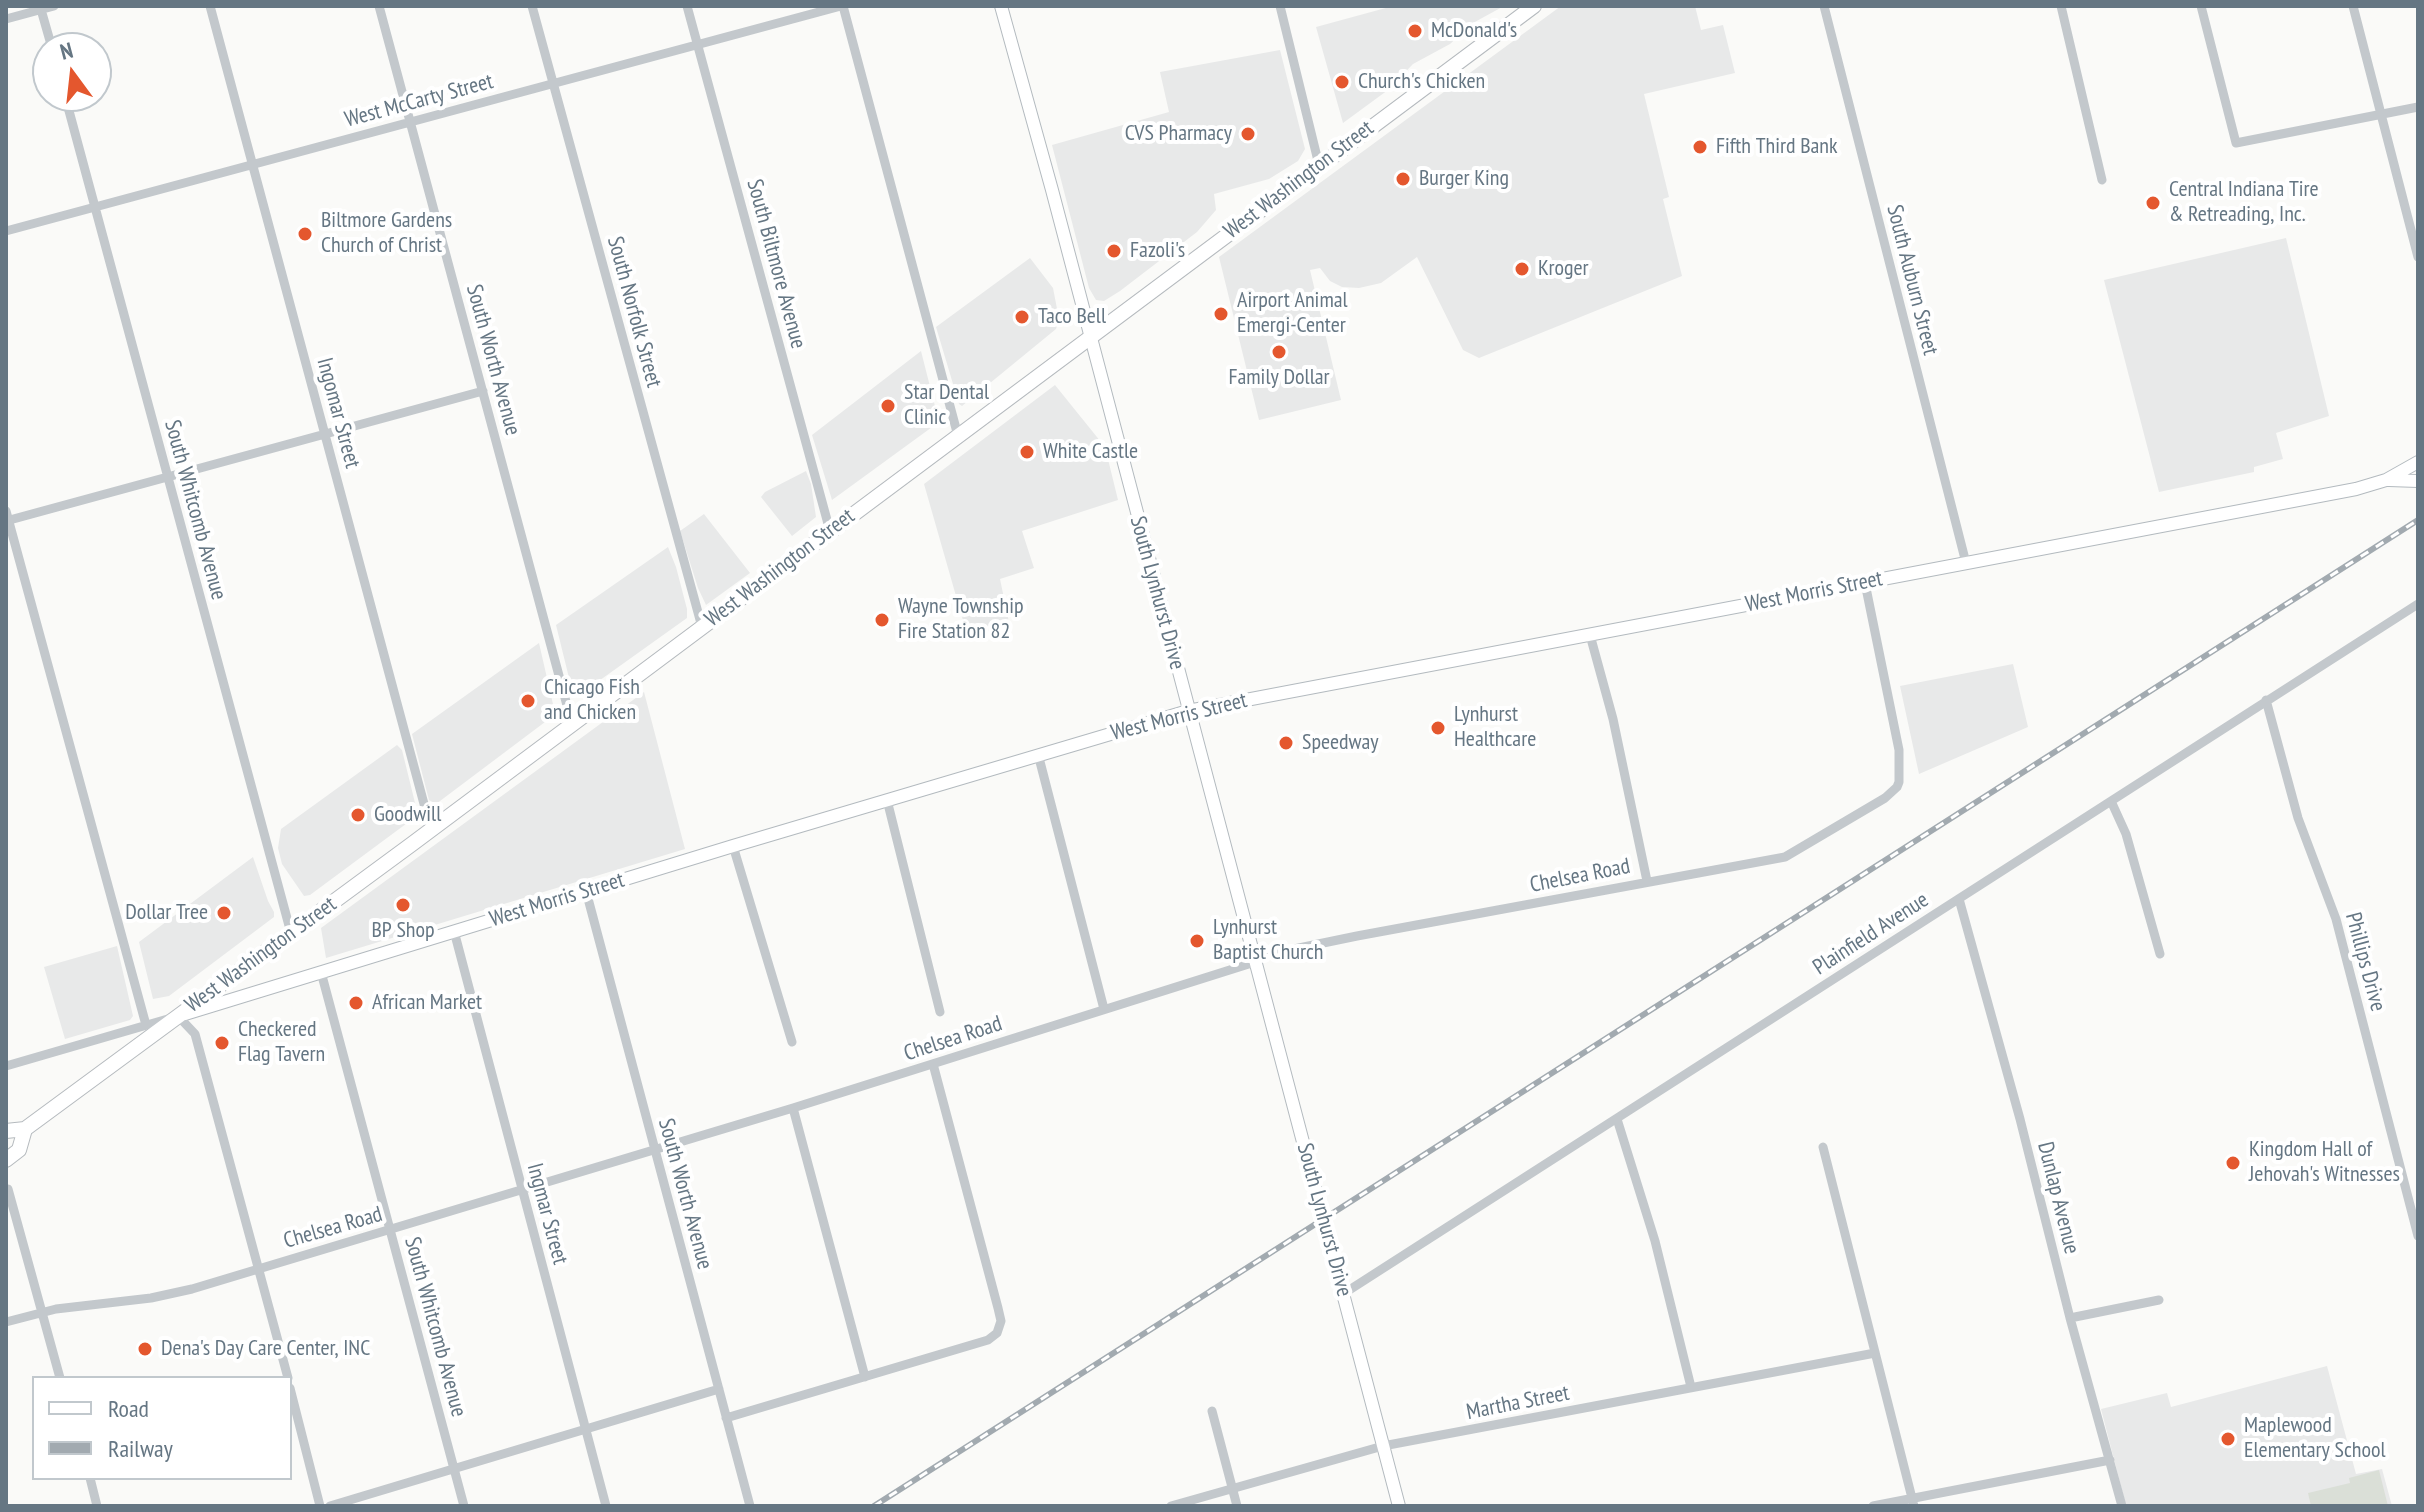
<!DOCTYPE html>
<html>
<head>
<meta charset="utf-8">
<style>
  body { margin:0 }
  #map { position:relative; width:2424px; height:1512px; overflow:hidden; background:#fafaf8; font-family:"PT Sans Narrow",sans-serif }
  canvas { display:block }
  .frame { position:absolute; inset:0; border:8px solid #657683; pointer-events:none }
  .legend { position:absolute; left:32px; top:1376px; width:260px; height:104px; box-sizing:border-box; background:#fff; border:2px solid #c1c8cd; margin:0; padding:10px 14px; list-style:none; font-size:24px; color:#657683 }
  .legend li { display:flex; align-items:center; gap:16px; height:40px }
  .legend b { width:40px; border:2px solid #c1c8cd }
  .north { position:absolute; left:32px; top:32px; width:80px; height:80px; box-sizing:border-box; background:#fff; border:2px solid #c1c8cd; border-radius:50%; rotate:345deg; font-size:22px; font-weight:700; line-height:32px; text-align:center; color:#657683 }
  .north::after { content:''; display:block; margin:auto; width:28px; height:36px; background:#e4572e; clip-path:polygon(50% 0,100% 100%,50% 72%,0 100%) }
</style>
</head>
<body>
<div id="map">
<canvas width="2424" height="1512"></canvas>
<div class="frame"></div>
<ul class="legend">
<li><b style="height:10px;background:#fff"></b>Road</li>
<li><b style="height:10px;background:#a2aab0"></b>Railway</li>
</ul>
<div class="north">N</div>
</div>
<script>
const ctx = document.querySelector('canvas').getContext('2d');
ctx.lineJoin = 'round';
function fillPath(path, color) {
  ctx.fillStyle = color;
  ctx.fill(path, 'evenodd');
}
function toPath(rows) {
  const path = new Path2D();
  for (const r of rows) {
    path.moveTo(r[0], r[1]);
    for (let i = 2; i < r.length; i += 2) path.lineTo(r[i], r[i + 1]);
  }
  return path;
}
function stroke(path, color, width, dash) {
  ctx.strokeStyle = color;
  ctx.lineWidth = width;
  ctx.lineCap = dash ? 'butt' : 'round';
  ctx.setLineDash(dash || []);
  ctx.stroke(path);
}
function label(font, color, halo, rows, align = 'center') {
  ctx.font = font + ' "PT Sans Narrow",sans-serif';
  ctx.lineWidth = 8;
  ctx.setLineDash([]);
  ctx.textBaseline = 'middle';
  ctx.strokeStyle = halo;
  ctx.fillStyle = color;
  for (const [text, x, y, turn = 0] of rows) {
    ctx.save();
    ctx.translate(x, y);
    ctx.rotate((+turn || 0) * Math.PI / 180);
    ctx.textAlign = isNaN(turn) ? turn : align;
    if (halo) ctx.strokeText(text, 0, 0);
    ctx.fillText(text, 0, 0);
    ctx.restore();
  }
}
fillPath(toPath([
  [1393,6,1504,6,1473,23,1450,44,1413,64,1388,90,1343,123,1316,27],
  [1561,6,1695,6,1701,30,1723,25,1735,73,1644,94,1669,197,1663,199,1682,276,1479,358,1463,350,1417,257,1381,283,1359,288,1342,287,1330,281,1320,268,1310,270,1341,400,1259,420,1219,257],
  [1280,50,1305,149,1298,161,1269,179,1214,194,1216,210,1197,232,1120,291,1104,301,1096,300,1089,288,1052,145,1169,112,1160,72],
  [2286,238,2329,416,2276,433,2283,459,2254,467,2254,472,2159,492,2104,280],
  [1030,258,1053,288,1059,319,1056,329,962,406,959,404,936,327],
  [921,351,939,422,832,500,812,435],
  [1055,385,1105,447,1118,500,1022,531,1034,568,1000,579,1010,627,968,638,924,484],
  [806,471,811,484,816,517,792,536,761,497,765,492],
  [704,514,750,573,706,605,698,588,680,531],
  [668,547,676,567,687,609,687,618,582,693,572,690,556,625],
  [539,643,555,713,553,716,436,804,429,800,412,734],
  [2013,664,2028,727,1919,774,1900,686],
  [644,692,685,849,326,958,321,928],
  [397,745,402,750,418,815,310,895,304,896,282,864,278,848,281,829],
  [253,857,268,901,274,912,274,917,169,996,153,999,139,942],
  [117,946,133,1016,130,1020,65,1039,44,967],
  [2327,1366,2356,1474,2382,1469,2392,1506,2126,1506,2101,1409,2167,1393,2171,1407]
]), '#e8e9e9');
fillPath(toPath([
  [2379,1470,2388,1506,2311,1506,2308,1493,2350,1483,2349,1478]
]), '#dadfd7');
const secondary = toPath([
  [1001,6,1052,190,1399,1506],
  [2389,480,2418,481],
  [185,1014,733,846,1188,711,2356,489,2386,480,2418,462]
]);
const primary = toPath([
  [6,1131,25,1129,412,844,1534,6],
  [6,1160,19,1150,25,1129]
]);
stroke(secondary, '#b3babf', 14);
stroke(primary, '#b5babe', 16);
stroke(toPath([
  [40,6,52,48],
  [210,6,431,830],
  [379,6,572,724],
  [532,6,702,627],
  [687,6,830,531],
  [843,6,958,436],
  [1280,6,1319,165],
  [1824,6,1966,563],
  [2061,6,2102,180],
  [2201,6,2236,143,2418,107],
  [2353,6,2418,257],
  [6,19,54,6],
  [65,96,291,933],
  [6,231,841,6],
  [6,511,146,1025],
  [6,521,483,391],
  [1590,635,1613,719,1647,881],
  [2266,700,2298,818,2336,919,2418,1236],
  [1038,754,1104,1009],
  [887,800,940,1012],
  [2111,801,2126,834,2160,954],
  [733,846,792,1042],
  [586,891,750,1506],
  [1959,899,2020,1119,2070,1318,2122,1506],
  [454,931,606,1506],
  [321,972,464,1506],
  [6,1066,178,1016,195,1034,288,1378],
  [793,1108,865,1377],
  [1617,1119,1655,1241,1691,1387],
  [1823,1147,1914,1506],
  [8,1189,60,1378],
  [1343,1294,2418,604],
  [2070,1318,2159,1300],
  [6,1322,56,1309,151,1298,192,1289,793,1108,1255,962,1265,955,1357,936,1785,857,1885,798,1897,787,1899,782,1899,750,1865,583],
  [290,1388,320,1506],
  [1212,1411,1237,1506],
  [726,1418,988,1340,997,1333,1001,1321,998,1308,933,1064],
  [90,1478,97,1506],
  [330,1506,719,1389],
  [1171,1506,1383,1446,1875,1353],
  [1873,1506,2110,1460]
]), '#c3c8cc', 9);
stroke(secondary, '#fff', 12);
stroke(primary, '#fff', 14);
const rail = toPath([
  [874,1506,2418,520]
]);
stroke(rail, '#a2aab0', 6);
stroke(rail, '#fff', 3, [9]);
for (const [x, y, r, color] of [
  [1415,31,8,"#e4572e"],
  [1342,82,8,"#e4572e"],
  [1248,134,8,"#e4572e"],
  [1700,147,8,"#e4572e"],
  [1403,179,8,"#e4572e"],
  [2153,203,8,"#e4572e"],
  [305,234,8,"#e4572e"],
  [1114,251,8,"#e4572e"],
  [1522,269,8,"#e4572e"],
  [1221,314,8,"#e4572e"],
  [1022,317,8,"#e4572e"],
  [1279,352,8,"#e4572e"],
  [888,406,8,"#e4572e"],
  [1027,452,8,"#e4572e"],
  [882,620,8,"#e4572e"],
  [528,701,8,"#e4572e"],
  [1438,728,8,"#e4572e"],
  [1286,743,8,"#e4572e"],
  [358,815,8,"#e4572e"],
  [403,905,8,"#e4572e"],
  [224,913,8,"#e4572e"],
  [1197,941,8,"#e4572e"],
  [356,1003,8,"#e4572e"],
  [222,1043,8,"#e4572e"],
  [2233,1163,8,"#e4572e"],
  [145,1349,8,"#e4572e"],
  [2228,1439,8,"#e4572e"]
]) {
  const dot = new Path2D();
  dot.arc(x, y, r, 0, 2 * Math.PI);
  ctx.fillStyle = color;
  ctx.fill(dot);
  stroke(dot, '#fff', 3);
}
label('22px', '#657683', '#fff', [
  ["McDonald's",1431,31],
  ["Church's Chicken",1358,82],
  ["CVS Pharmacy",1232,134,"right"],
  ["Fifth Third Bank",1716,147],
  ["Burger King",1419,179],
  ["Central Indiana Tire",2169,190],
  ["& Retreading, Inc.",2169,215],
  ["Biltmore Gardens",321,221],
  ["Church of Christ",321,246],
  ["Fazoli's",1130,251],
  ["Kroger",1538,269],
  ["Airport Animal",1237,301],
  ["Emergi-Center",1237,326],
  ["Taco Bell",1038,317],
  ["Family Dollar",1279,378,"center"],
  ["Star Dental",904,393],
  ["Clinic",904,418],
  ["White Castle",1043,452],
  ["Wayne Township",898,607],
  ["Fire Station 82",898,632],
  ["Chicago Fish",544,688],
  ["and Chicken",544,713],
  ["Lynhurst",1454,715],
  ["Healthcare",1454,740],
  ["Speedway",1302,743],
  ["Goodwill",374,815],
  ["Dollar Tree",208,913,"right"],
  ["Lynhurst",1213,928],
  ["Baptist Church",1213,953],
  ["BP Shop",403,931,"center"],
  ["African Market",372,1003],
  ["Checkered",238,1030],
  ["Flag Tavern",238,1055],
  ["Kingdom Hall of",2249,1150],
  ["Jehovah's Witnesses",2249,1175],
  ["Dena's Day Care Center, INC",161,1349],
  ["Maplewood",2244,1426],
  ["Elementary School",2244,1451]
], 'left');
label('22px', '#657683', '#fff', [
  ["West McCarty Street",419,101,-15],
  ["West Washington Street",1299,180,-37],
  ["South Biltmore Avenue",776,264,75],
  ["South Auburn Street",1912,280,76],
  ["South Norfolk Street",634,312,75],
  ["South Worth Avenue",493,360,75],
  ["Ingomar Street",338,413,75],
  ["South Whitcomb Avenue",195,510,75],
  ["West Washington Street",780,568,-37],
  ["West Morris Street",1814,592,-11],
  ["South Lynhurst Drive",1157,593,75],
  ["West Morris Street",1179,717,-14],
  ["Chelsea Road",1580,876,-11],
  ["West Morris Street",557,900,-17],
  ["Plainfield Avenue",1871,934,-33],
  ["West Washington Street",261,955,-36],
  ["Phillips Drive",2365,962,75],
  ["Chelsea Road",953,1039,-18],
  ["South Worth Avenue",685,1194,75],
  ["Dunlap Avenue",2058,1198,76],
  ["Ingmar Street",547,1214,75],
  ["South Lynhurst Drive",1324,1220,75],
  ["Chelsea Road",333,1228,-16],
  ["South Whitcomb Avenue",435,1327,75],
  ["Martha Street",1518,1403,-11]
]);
</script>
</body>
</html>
